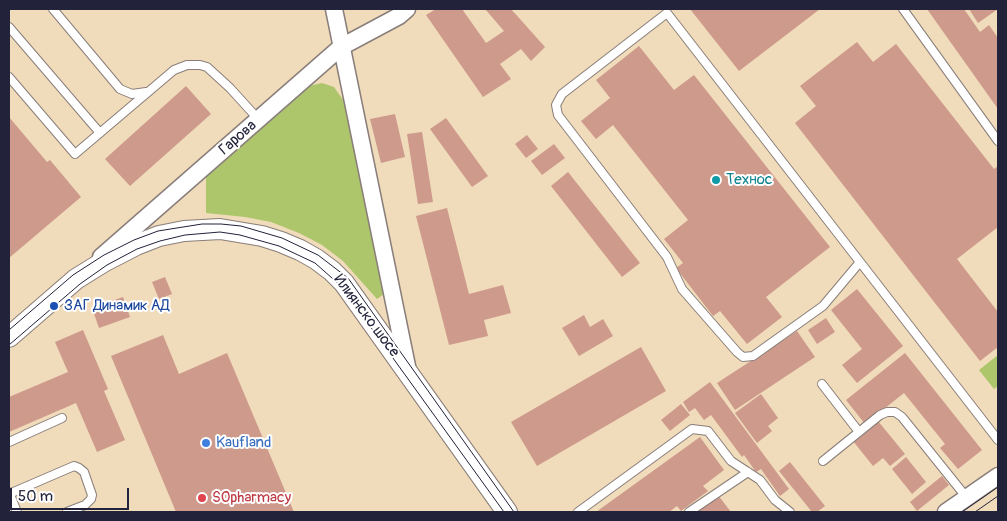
<!DOCTYPE html>
<html>
<head>
<meta charset="utf-8">
<style>
  body { margin:0 }
  #map { position:relative; width:1007px; height:521px; overflow:hidden; background:#f0dbba; font-family:Pangolin,sans-serif }
  canvas { display:block }
  .frame { position:absolute; inset:0; border:10px solid #22223b; pointer-events:none }
  .scale { position:absolute; left:10px; top:488px; width:119px; height:22px; box-sizing:border-box; border:2px solid #22223b; border-top:0; padding-left:6px; font-size:15px; line-height:18px; white-space:nowrap; color:#22223b; -webkit-text-stroke:4px #fff; paint-order:stroke }
</style>
</head>
<body>
<div id="map">
<canvas width="1007" height="521"></canvas>
<div class="frame"></div>
<div class="scale">50 m</div>
</div>
<script>
const ctx = document.querySelector('canvas').getContext('2d');
ctx.lineJoin = 'round';
function fillPath(path, color) {
  ctx.fillStyle = color;
  ctx.fill(path, 'evenodd');
}
function toPath(rows) {
  const path = new Path2D();
  for (const r of rows) {
    path.moveTo(r[0], r[1]);
    for (let i = 2; i < r.length; i += 2) path.lineTo(r[i], r[i + 1]);
  }
  return path;
}
function stroke(path, color, width, dash) {
  ctx.strokeStyle = color;
  ctx.lineWidth = width;
  ctx.lineCap = dash ? 'butt' : 'round';
  ctx.setLineDash(dash || []);
  ctx.stroke(path);
}
function label(font, color, halo, rows, align = 'center') {
  ctx.font = font + ' Pangolin,sans-serif';
  ctx.lineWidth = 4;
  ctx.setLineDash([]);
  ctx.textBaseline = 'middle';
  ctx.strokeStyle = halo;
  ctx.fillStyle = color;
  for (const [text, x, y, turn = 0] of rows) {
    ctx.save();
    ctx.translate(x, y);
    ctx.rotate((+turn || 0) * Math.PI / 180);
    ctx.textAlign = isNaN(turn) ? turn : align;
    if (halo) ctx.strokeText(text, 0, 0);
    ctx.fillText(text, 0, 0);
    ctx.restore();
  }
}
fillPath(toPath([
  [322,83,334,87,344,101,384,294,377,299,343,261,322,245,299,233,271,222,245,217,206,213,206,177,309,86],
  [998,355,998,386,994,389,979,370]
]), '#adc66b');
fillPath(toPath([
  [436,9,462,9,486,43,504,31,485,9,511,9,545,47,531,61,521,49,500,64,511,79,483,97,426,15],
  [690,9,820,9,739,71],
  [927,9,964,9,980,32,989,25,998,38,998,109],
  [969,9,998,9,978,23],
  [857,42,873,62,896,44,994,169,998,166,998,227,957,259,998,312,998,347,980,361,795,123,816,106,800,86],
  [639,46,674,90,694,75,830,247,766,297,782,317,747,344,720,311,713,316,676,268,683,263,664,239,688,220,613,125,596,139,581,121,610,98,596,80],
  [186,86,211,114,130,186,105,159],
  [395,114,405,157,381,163,370,119],
  [9,117,47,162,50,160,81,197,9,258],
  [446,118,488,176,472,187,430,129],
  [422,132,433,202,418,204,407,134],
  [527,135,538,149,526,158,515,144],
  [554,144,565,158,542,175,531,161],
  [568,172,640,263,622,277,551,186],
  [447,208,469,294,503,285,511,313,484,320,488,336,449,345,416,216],
  [165,277,172,294,159,299,152,282],
  [857,289,903,346,857,383,842,365,862,349,831,310],
  [123,297,130,317,99,328,92,308],
  [584,315,590,327,603,319,613,336,579,356,562,328],
  [826,318,835,332,817,344,808,330],
  [83,330,108,389,104,391,125,440,97,452,76,403,9,432,9,397,68,372,55,342],
  [797,331,815,357,735,410,717,383],
  [163,335,179,374,227,353,294,512,176,512,111,356],
  [641,347,666,391,537,466,511,422],
  [905,353,982,450,958,469,940,448,945,444,904,393,865,424,846,400],
  [710,382,789,489,780,496,761,469,756,472,744,455,742,457,711,415,704,420,695,408,689,412,683,402],
  [761,394,778,418,768,426,772,431,757,443,735,413],
  [681,404,690,415,670,431,661,420],
  [878,421,905,454,890,466,883,458,873,466,853,441],
  [700,437,724,470,703,486,708,491,681,511,677,506,669,512,596,512],
  [906,457,926,482,912,494,892,469],
  [790,462,825,506,817,512,812,512,779,471],
  [942,476,949,485,917,511,910,502],
  [718,495,731,512,694,512]
]), '#ce9a8c');
const service = toPath([
  [53,9,120,89,132,94,146,92],
  [903,9,998,141],
  [9,27,100,133],
  [9,77,75,154,174,70,187,65,200,65,207,67,230,88,259,120],
  [860,262,823,306,753,356,743,357,737,352,682,289,667,257,558,115,556,105,562,94,667,13,860,262,998,440],
  [822,384,859,432],
  [9,442,62,418],
  [823,461,880,415,887,412,895,412,902,417,967,498],
  [9,492,17,512],
  [9,494,74,466,79,468,84,472,92,495,91,499,85,505,67,512],
  [578,512,692,429,708,431,731,461,760,480,775,500,790,512],
  [689,512,748,472]
]);
const minor = toPath([
  [334,9,408,371],
  [101,257,341,47,399,16,407,9],
  [946,512,998,476]
]);
const tertiary = toPath([
  [9,337,76,279,105,261,136,245,159,236,184,231,220,229,262,236,281,242,300,250,316,259,332,271,344,283,507,512]
]);
stroke(service, '#897e7a', 10);
stroke(minor, '#897e7a', 19);
stroke(tertiary, '#897e7a', 22);
stroke(service, '#fff', 8);
stroke(minor, '#fff', 16);
stroke(tertiary, '#fff', 20);
stroke(toPath([
  [9,330,73,275,104,255,134,240,158,231,202,224,221,224,241,226,282,238,318,255,348,278,514,512],
  [9,345,80,284,107,265,137,249,160,241,185,235,220,232,240,235,279,246,315,263,341,286,504,512],
  [962,512,998,487],
  [975,512,998,496]
]), '#22223b', 1);
for (const [x, y, r, color] of [
  [716,180,5,"#0f9aa8"],
  [54,306,5,"#1a4fb4"],
  [206,443,5,"#3f7fe0"],
  [202,498,5,"#e0444e"]
]) {
  const dot = new Path2D();
  dot.arc(x, y, r, 0, 2 * Math.PI);
  ctx.fillStyle = color;
  ctx.fill(dot);
  stroke(dot, '#fff', 2);
}
label('15px', '#22223b', '#fff', [
  ["Гарова",238,138,-41],
  ["Илиянско шосе",366,316,53]
]);
label('15px', '#0d838f', '#fff', [
  ["Технос",726,180]
], 'left');
label('15px', '#164399', '#fff', [
  ["ЗАГ Динамик АД",64,306]
], 'left');
label('15px', '#366cbe', '#fff', [
  ["Kaufland",216,443]
], 'left');
label('15px', '#be3a42', '#fff', [
  ["SOpharmacy",212,498]
], 'left');
</script>
</body>
</html>
